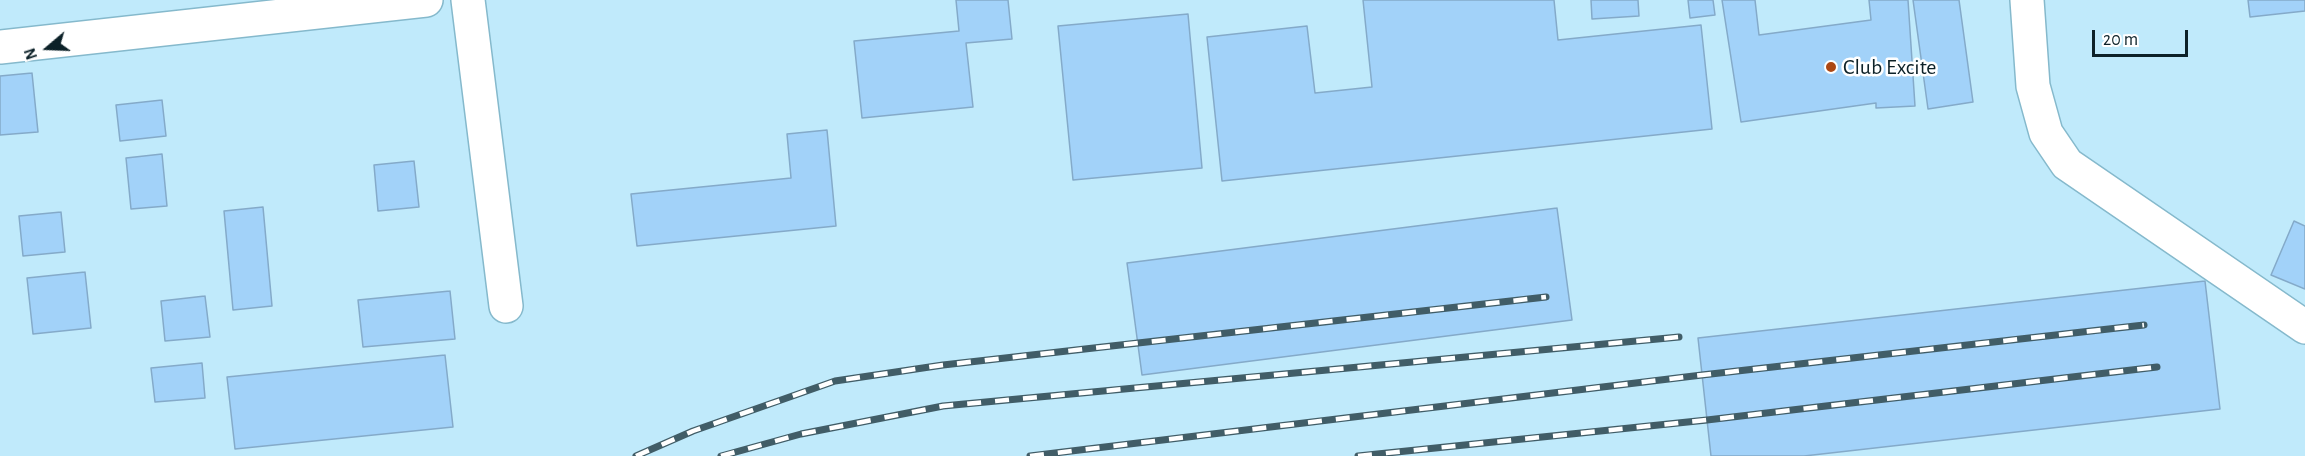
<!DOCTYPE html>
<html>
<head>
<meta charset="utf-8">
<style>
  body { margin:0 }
  #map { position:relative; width:2305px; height:456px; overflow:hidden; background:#c0eafb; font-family:"Alegreya Sans",sans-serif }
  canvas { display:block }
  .north { position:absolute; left:18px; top:18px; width:60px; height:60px; -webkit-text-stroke:4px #fff; paint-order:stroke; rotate:251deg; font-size:16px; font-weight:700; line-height:24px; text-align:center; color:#0c2128 }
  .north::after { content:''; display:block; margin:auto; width:21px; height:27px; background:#0c2128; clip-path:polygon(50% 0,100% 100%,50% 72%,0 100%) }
  .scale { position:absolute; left:2092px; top:30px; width:96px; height:27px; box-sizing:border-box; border:3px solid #0c2128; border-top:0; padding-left:8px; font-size:18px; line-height:21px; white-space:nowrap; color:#0c2128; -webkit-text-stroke:4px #fff; paint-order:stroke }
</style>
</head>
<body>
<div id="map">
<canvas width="2305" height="456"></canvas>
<div class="north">N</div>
<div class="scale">20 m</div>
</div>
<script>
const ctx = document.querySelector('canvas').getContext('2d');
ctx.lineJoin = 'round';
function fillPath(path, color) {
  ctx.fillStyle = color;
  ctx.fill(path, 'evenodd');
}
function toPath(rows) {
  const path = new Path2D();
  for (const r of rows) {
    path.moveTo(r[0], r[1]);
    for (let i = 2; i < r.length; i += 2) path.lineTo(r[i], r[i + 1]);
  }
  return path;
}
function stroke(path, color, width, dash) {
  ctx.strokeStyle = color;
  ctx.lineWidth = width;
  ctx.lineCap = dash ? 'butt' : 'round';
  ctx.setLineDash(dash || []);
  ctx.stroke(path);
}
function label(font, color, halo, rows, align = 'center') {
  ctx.font = font + ' "Alegreya Sans",sans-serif';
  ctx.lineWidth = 5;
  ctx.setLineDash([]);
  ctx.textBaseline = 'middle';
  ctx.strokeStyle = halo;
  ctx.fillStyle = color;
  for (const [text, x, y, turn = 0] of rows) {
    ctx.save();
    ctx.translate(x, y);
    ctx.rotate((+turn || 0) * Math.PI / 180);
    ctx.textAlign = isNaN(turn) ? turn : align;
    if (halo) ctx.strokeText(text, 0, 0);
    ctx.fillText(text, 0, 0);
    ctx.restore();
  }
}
const building = toPath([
  [956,0,1008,0,1012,39,966,43,973,107,862,118,854,41,959,31,956,0],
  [1363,0,1554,0,1558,40,1701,25,1712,129,1222,181,1207,37,1307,26,1315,93,1372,87,1363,0],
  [1591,0,1638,0,1639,16,1592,19,1591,0],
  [1688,0,1713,0,1715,15,1690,18,1688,0],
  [1722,0,1755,0,1759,35,1871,20,1869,0,1908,0,1915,106,1876,108,1876,103,1741,122,1722,0],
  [1913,0,1959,0,1973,102,1928,109,1913,0],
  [2248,0,2305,0,2305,11,2250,17,2248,0],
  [1188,14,1202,168,1073,180,1058,26,1188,14],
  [32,73,38,132,0,135,0,76,32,73],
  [162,100,166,136,120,141,116,105,162,100],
  [827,130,836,226,637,246,631,194,791,178,787,134,827,130],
  [162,154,167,206,131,209,126,158,162,154],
  [414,161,419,207,378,211,374,165,414,161],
  [263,207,272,306,233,310,224,211,263,207],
  [1557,208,1572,320,1142,375,1127,263,1557,208],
  [61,212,65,252,23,256,19,216,61,212],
  [2294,221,2305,226,2305,289,2271,275,2294,221],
  [85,272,91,328,33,334,27,278,85,272],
  [2205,281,2220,409,1804,456,1711,456,1698,338,2205,281],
  [450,291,455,339,363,347,358,300,450,291],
  [205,296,210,337,165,341,161,301,205,296],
  [445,355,453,427,235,449,227,377,445,355],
  [202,363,205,398,155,402,151,368,202,363]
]);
fillPath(building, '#a2d2f9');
stroke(building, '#84aac9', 1.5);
const minor = toPath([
  [468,0,506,306],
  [2027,0,2033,86,2046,133,2067,164,2305,327],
  [0,47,426,0]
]);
stroke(minor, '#85b9cc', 36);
stroke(minor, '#fff', 33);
const rail = toPath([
  [636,456,693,431,835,381,943,365,1546,297],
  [721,456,801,434,943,406,1679,337],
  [1030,456,1702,375,2144,325],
  [1358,456,1707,420,2157,367]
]);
stroke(rail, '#415d67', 7);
stroke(rail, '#fff', 4.5, [14]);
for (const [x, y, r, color] of [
  [1831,67,6,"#ac4814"]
]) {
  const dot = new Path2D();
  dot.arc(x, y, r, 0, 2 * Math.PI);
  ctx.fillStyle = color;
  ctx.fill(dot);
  stroke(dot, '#fff', 2);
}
label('22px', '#0c2128', '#fff', [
  ["Club Excite",1843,67]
], 'left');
</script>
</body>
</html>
